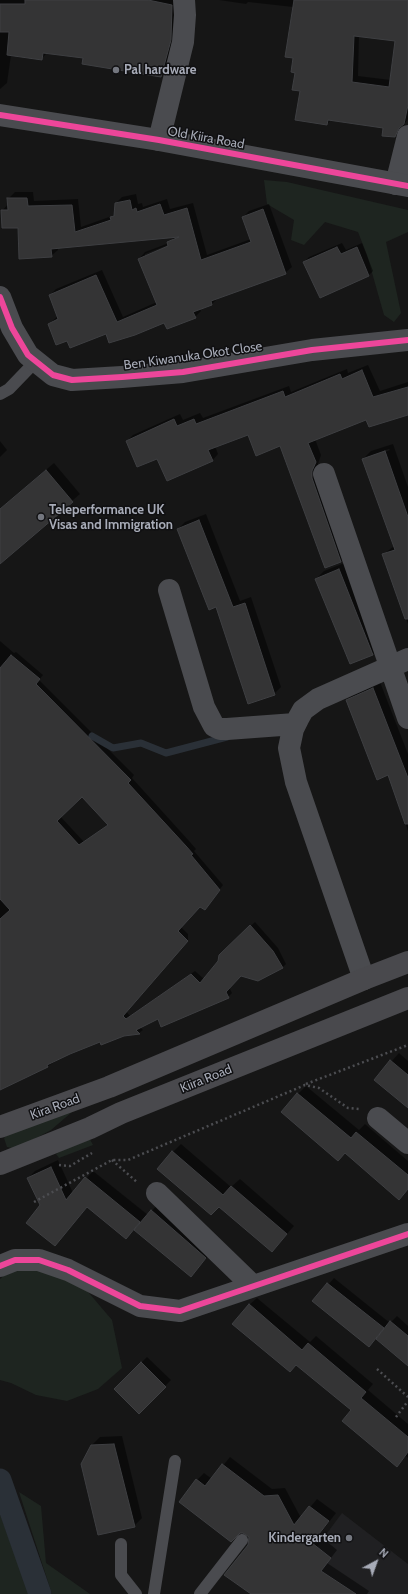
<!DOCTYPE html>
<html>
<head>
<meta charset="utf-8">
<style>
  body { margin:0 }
  #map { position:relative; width:408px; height:1594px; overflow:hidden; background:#161616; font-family:Cabin,sans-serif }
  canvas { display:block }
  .north { position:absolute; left:356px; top:1542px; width:40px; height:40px; -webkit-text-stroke:3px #101012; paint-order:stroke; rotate:41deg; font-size:11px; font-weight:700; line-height:16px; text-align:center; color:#a7abb7 }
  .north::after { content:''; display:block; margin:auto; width:14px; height:18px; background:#a7abb7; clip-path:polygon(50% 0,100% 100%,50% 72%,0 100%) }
</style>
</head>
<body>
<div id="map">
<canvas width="408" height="1594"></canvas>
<div class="north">N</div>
</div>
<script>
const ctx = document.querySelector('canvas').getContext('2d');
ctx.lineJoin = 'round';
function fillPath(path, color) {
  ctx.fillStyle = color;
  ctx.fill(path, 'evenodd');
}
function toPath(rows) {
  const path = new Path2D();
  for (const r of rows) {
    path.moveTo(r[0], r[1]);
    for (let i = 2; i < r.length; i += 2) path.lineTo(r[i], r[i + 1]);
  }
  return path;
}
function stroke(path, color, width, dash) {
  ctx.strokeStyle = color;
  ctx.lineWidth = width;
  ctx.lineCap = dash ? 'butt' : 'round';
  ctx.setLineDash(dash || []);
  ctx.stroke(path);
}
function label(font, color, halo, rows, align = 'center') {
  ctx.font = font + ' Cabin,sans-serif';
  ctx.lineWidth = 3;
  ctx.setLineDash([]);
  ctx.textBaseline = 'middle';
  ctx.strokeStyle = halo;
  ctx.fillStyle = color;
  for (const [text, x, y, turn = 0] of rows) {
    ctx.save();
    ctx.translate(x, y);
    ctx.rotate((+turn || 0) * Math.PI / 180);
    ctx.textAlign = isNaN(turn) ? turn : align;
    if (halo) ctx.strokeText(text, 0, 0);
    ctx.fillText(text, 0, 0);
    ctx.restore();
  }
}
fillPath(toPath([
  [342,1513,408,1564,408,1594,282,1594]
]), '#202022');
fillPath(toPath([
  [264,180,287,182,408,210,408,232,386,242,401,313,394,322,384,315,367,255,358,232,325,222,304,245,291,240,294,220,267,204],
  [73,1107,72,1112,51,1130,16,1149,7,1147,4,1138,8,1133],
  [87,1134,93,1145,59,1158,56,1154],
  [34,1250,83,1286,112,1320,122,1368,98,1389,67,1401,36,1395,11,1383,0,1380,0,1279],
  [19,1492,41,1506,46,1563,90,1594,52,1594],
  [0,1514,29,1594,0,1594]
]), '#1e2520');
fillPath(toPath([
  [0,0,177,0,176,33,167,70,161,76,85,57,47,53,41,59,11,55,7,83,0,89],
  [219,0,408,0,408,42,359,36,358,76,391,80,408,61,408,119,400,130,394,136,384,127,331,120,327,124,296,72,293,7,248,2,246,4],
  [15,192,33,192,34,201,78,199,81,227,112,216,115,214,116,203,122,197,136,194,138,204,142,203,143,207,167,199,170,209,193,203,207,255,251,239,243,217,249,211,269,204,292,267,285,273,218,298,212,304,200,308,201,311,195,317,68,340,49,324,58,316,50,295,56,289,102,270,123,317,157,302,139,259,145,252,169,243,175,236,58,247,58,250,51,256,2,211,8,204,8,199],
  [173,243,173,245,145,257,145,254],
  [342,243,346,250,362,243,373,271,368,276,304,262,309,257],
  [368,365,380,391,408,382,408,414,367,418,315,439,321,455,318,464,318,472,347,555,341,561,280,445,248,433,215,446,218,454,212,461,158,457,127,441,133,435,180,414,183,420,200,413,203,418,289,386,291,392,347,369,348,373],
  [0,441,7,450,0,457],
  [393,444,408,487,408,624,384,554,394,546,363,459,371,451],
  [389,449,390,450,372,457,372,455],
  [54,463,80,494,0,563,0,509],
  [206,514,240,601,251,597,281,687,274,694,217,605,178,529,185,522],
  [347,562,381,646,373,654,316,579,324,571],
  [0,641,14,653,16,652,43,675,39,680,134,775,132,778,190,842,196,849,194,851,223,885,208,905,200,905,181,927,188,934,188,940,126,1011,130,1016,195,971,204,979,219,961,220,955,255,922,278,948,286,964,282,968,241,974,229,987,232,993,228,997,159,1018,140,1027,143,1030,139,1033,100,1041,69,1053,48,1066,0,1088],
  [82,796,109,824,84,842,60,816],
  [380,682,408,754,408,831,389,774,347,700,354,694],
  [399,1053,408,1061,408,1107,375,1080],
  [306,1086,359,1130,365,1124,408,1161,408,1189,298,1094],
  [181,1144,231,1187,240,1179,294,1226,272,1251,173,1152],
  [58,1160,73,1193,93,1171,148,1215,159,1203,214,1250,191,1275,135,1229,126,1238,88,1206,55,1245,42,1205,28,1178,35,1171],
  [334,1278,390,1323,397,1316,408,1326,408,1365,376,1338,369,1345,314,1301],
  [257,1298,310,1342,316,1336,373,1384,368,1390,408,1424,408,1458,406,1456,396,1466,352,1410,249,1305],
  [147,1357,171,1380,139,1413,115,1389],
  [122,1436,142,1518,134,1526,92,1445,100,1437],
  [230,1457,272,1489,285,1488,301,1518,317,1499,336,1513,319,1535,337,1550,327,1563,369,1591,367,1594,253,1594,250,1537,197,1480,204,1473,212,1479]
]), '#0007');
stroke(toPath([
  [92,736,113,748,141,743,166,753,227,737]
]), '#2a3037', 7);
stroke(toPath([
  [0,1480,40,1594]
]), '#2a3037', 23);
const building = toPath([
  [25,0,148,0,172,5,171,40,161,77,82,64,83,58,43,53,42,60,7,55,9,32,0,32,0,4,25,4,25,0],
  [294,0,408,0,408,105,404,124,399,128,395,137,382,136,383,128,328,120,327,125,295,120,300,91,292,90,295,73,291,72,293,58,285,57,294,0],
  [354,36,395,41,389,87,352,82,354,36],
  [7,198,27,198,28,206,72,205,75,232,111,220,110,217,114,216,115,203,130,200,132,210,136,208,137,212,160,204,164,215,187,208,201,260,251,242,242,217,263,209,286,274,211,301,212,305,193,312,196,318,167,329,164,323,135,335,109,343,106,334,70,348,67,341,56,345,48,324,58,319,49,295,96,275,117,322,157,305,138,259,168,246,167,242,179,237,51,249,52,257,19,259,18,228,2,228,1,210,8,210,7,198],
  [337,247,341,254,357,247,369,276,320,298,303,262,337,247],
  [362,370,373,397,408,387,408,415,369,427,366,420,308,443,316,462,312,471,312,478,341,562,325,568,280,446,256,456,248,435,208,450,213,461,167,481,157,459,137,467,126,441,174,419,177,426,194,419,196,424,283,391,285,397,340,374,342,379,362,370],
  [385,451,408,517,408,619,405,619,382,554,395,550,362,459,385,451],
  [46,470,73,502,0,564,0,509,46,470],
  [199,520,233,607,245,603,275,695,248,704,216,607,209,610,177,529,199,520],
  [339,569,373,655,350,664,315,579,339,569],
  [11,655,40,679,36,684,131,780,128,783,186,846,193,854,191,855,220,890,205,910,200,907,178,931,188,941,123,1016,126,1019,191,974,200,983,218,961,219,955,250,925,273,951,283,968,258,981,241,976,226,992,229,998,161,1027,158,1019,136,1030,140,1034,124,1036,101,1045,100,1042,70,1054,47,1065,48,1067,0,1090,0,919,10,910,0,899,0,668,11,655],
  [82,797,108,825,79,845,57,821,82,797],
  [373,688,408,778,408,824,405,824,388,775,377,780,346,700,373,688],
  [390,1060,408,1075,408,1108,374,1080,390,1060],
  [297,1093,351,1138,356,1132,408,1175,408,1189,399,1200,345,1153,338,1161,281,1112,297,1093],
  [172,1151,223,1195,231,1186,287,1234,272,1252,219,1207,211,1215,157,1169,172,1151],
  [51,1167,66,1200,85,1177,140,1222,126,1239,87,1207,55,1246,26,1223,40,1205,27,1178,51,1167],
  [151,1210,206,1258,191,1277,134,1230,151,1210],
  [327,1283,384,1328,369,1347,312,1301,327,1283],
  [249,1304,302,1350,308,1343,366,1392,361,1398,408,1437,408,1452,397,1467,342,1421,351,1410,296,1365,290,1372,232,1324,249,1304],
  [390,1321,408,1336,408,1366,376,1339,390,1321],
  [141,1362,166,1387,139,1414,114,1389,141,1362],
  [114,1444,135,1527,98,1535,81,1464,91,1445,114,1444],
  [222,1464,264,1496,278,1495,294,1525,309,1506,329,1521,312,1543,331,1558,321,1571,356,1594,251,1594,224,1575,248,1545,249,1537,243,1533,240,1533,231,1542,179,1502,196,1479,205,1486,222,1464]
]);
fillPath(building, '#343435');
stroke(building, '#3e3f42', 1);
stroke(toPath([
  [306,1084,408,1045],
  [112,1160,138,1183],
  [59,1165,70,1166,92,1153],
  [34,1202,112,1160,128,1160,305,1085,319,1088,348,1108,359,1109],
  [377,1369,408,1397],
  [396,1417,408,1401]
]), '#4c4d51', 2.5, [2, 3]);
stroke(toPath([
  [0,394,9,389,35,362],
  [121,1544,121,1575,136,1594],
  [154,1594,175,1461],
  [200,1594,242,1540]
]), '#4a4b4f', 12);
stroke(toPath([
  [159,140,183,42,185,15,184,0],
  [396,184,408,136],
  [0,297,12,328,28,355,53,375,72,380,122,377,183,372,312,350,408,340],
  [324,474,408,718],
  [169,590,204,707,214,726,220,729,227,729,295,724],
  [364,979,296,782,289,748,293,729,298,719,303,710,318,699,408,659],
  [378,1118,408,1143],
  [157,1193,253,1286],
  [0,1266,15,1260,39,1260,68,1270,140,1306,180,1311,408,1234]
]), '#4a4b4f', 22);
stroke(toPath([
  [0,115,159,140,408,186]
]), '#4a4b4f', 22);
stroke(toPath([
  [0,1127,109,1087,364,979,408,962],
  [0,1164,90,1128,121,1113,408,998]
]), '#49494d', 22);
stroke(toPath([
  [0,115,159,140,408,186],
  [0,297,12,328,28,355,53,375,72,380,122,377,183,372,312,350,408,340],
  [0,1266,15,1260,39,1260,68,1270,140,1306,180,1311,408,1234]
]), '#ed469a', 6);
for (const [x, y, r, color] of [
  [116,70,4,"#74777f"],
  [41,517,4,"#74777f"],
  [349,1538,4,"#74777f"]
]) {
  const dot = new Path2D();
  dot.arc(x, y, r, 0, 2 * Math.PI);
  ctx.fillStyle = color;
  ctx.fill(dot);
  stroke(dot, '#101012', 1.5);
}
label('bold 13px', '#a7abb7', '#101012', [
  ["Pal hardware",124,70],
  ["Teleperformance UK",49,510],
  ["Visas and Immigration",49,525],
  ["Kindergarten",341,1538,"right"]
], 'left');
label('13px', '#a7abb7', '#101012', [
  ["Old Kiira Road",206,138,10],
  ["Ben Kiwanuka Okot Close",193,356,-8],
  ["Kiira Road",206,1079,-22],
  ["Kira Road",55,1107,-20]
]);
</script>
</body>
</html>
